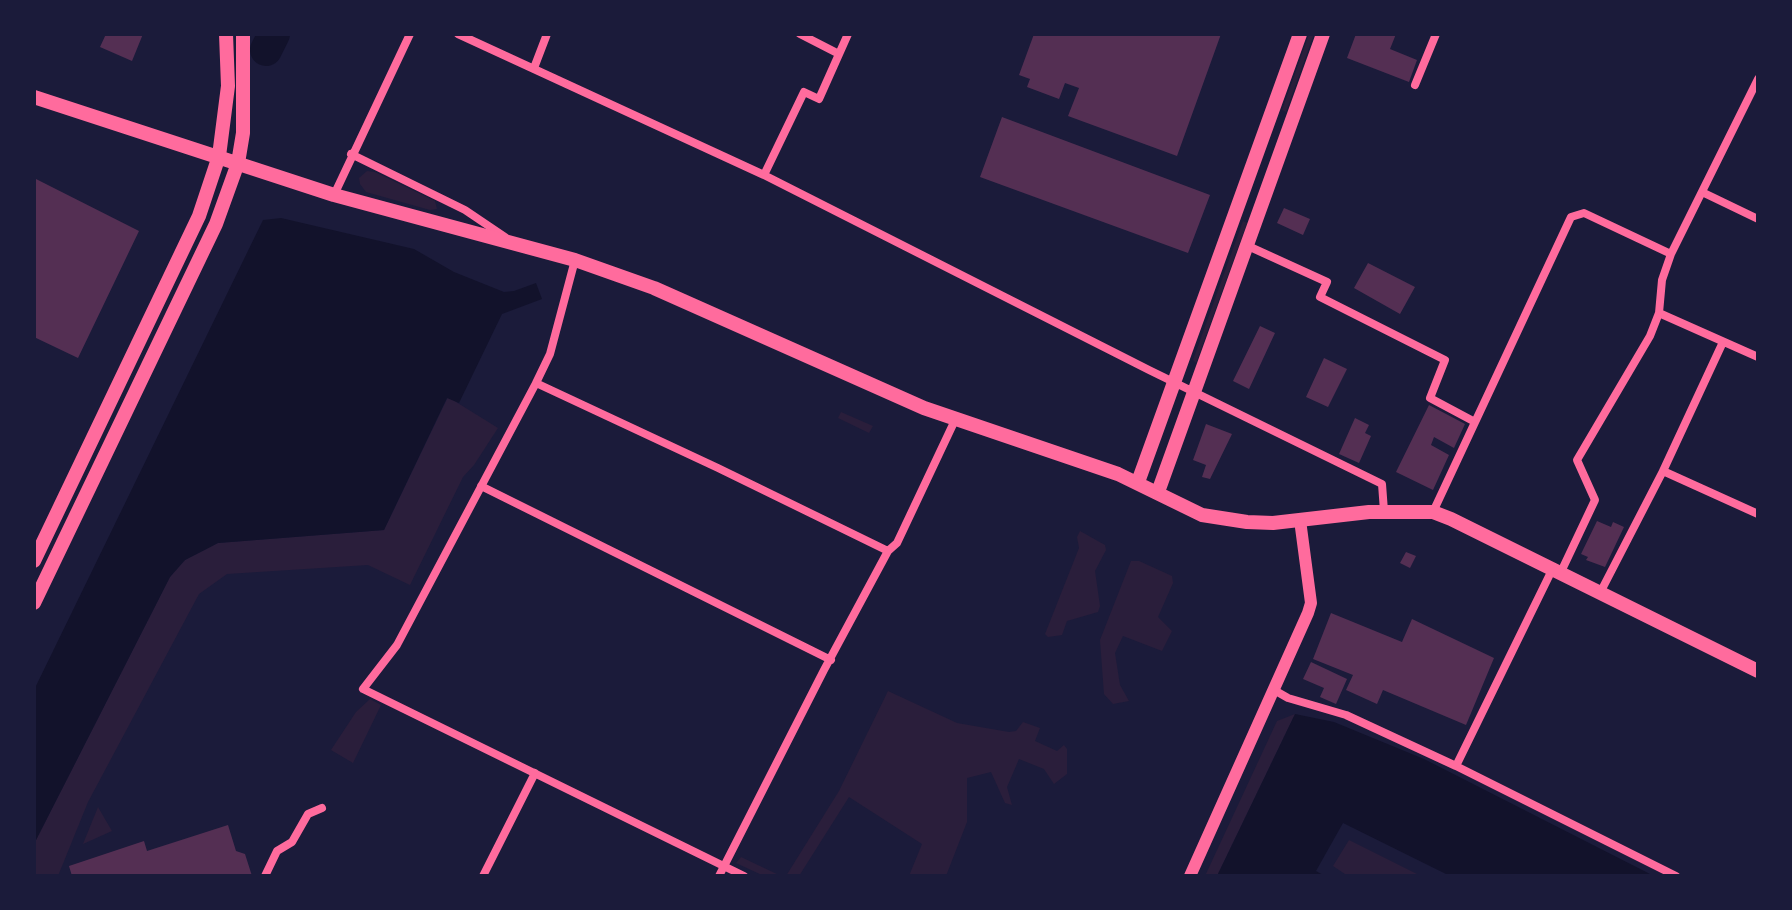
<!DOCTYPE html>
<html>
<head>
<meta charset="utf-8">
<style>
  body { margin:0 }
  #map { position:relative; width:1792px; height:910px; overflow:hidden; background:#1b1b3a; font-family:Ubuntu,sans-serif }
  canvas { display:block }
  .frame { position:absolute; inset:0; border:36px solid #1b1b3a; pointer-events:none }
</style>
</head>
<body>
<div id="map">
<canvas width="1792" height="910"></canvas>
<div class="frame"></div>
</div>
<script>
const ctx = document.querySelector('canvas').getContext('2d');
ctx.lineJoin = 'round';
function fillPath(path, color) {
  ctx.fillStyle = color;
  ctx.fill(path, 'evenodd');
}
function toPath(rows) {
  const path = new Path2D();
  for (const r of rows) {
    path.moveTo(r[0], r[1]);
    for (let i = 2; i < r.length; i += 2) path.lineTo(r[i], r[i + 1]);
  }
  return path;
}
function stroke(path, color, width, dash) {
  ctx.strokeStyle = color;
  ctx.lineWidth = width;
  ctx.lineCap = dash ? 'butt' : 'round';
  ctx.setLineDash(dash || []);
  ctx.stroke(path);
}
fillPath(toPath([
  [1309,34,1314,34,1286,112,1282,110],
  [367,171,375,172,435,201,437,209,430,210,366,192,360,184,359,178],
  [1243,221,1247,223,1196,363,1193,360],
  [448,397,498,428,474,465,463,477,410,585,368,565,227,574,199,594,88,802,58,876,34,876,34,844,170,577,185,560,218,543,384,530],
  [841,412,873,426,869,433,838,418],
  [1080,531,1105,545,1106,550,1095,571,1100,606,1098,612,1067,621,1062,635,1048,637,1045,634,1079,548,1077,537],
  [1131,561,1139,561,1172,576,1173,583,1158,617,1172,631,1162,651,1123,636,1115,653,1120,685,1129,701,1113,704,1104,694,1100,640],
  [888,691,957,723,1009,732,1016,731,1023,722,1040,728,1035,741,1057,751,1064,745,1067,749,1067,774,1054,784,1044,769,1019,759,1007,787,1012,805,1005,803,991,772,967,778,967,822,946,876,909,876,922,844,849,797,799,876,786,876,839,791],
  [370,699,381,705,353,763,331,750,356,712],
  [1295,714,1217,876,1205,876,1277,721],
  [98,807,112,831,83,844],
  [1349,840,1421,876,1348,876,1333,866],
  [741,857,781,876,764,876,736,863]
]), '#2a1e3b');
fillPath(toPath([
  [281,218,414,249,454,272,504,292,514,291,536,283,542,299,502,314,459,403,447,398,384,530,218,543,185,560,170,577,34,844,34,690,263,220],
  [1295,714,1334,722,1424,759,1654,876,1450,876,1343,823,1316,871,1325,876,1217,876]
]), '#12122b');
stroke(toPath([
  [266,50,274,34]
]), '#12122b', 32);
fillPath(toPath([
  [106,34,143,34,132,61,100,47],
  [1034,34,1221,34,1177,156,1068,116,1079,88,1065,83,1059,99,1027,87,1030,79,1019,75],
  [1356,34,1396,34,1390,49,1417,60,1409,82,1347,58],
  [1002,117,1210,195,1188,253,980,177],
  [34,178,139,231,78,358,34,337],
  [1284,208,1310,219,1303,235,1277,223],
  [1368,263,1415,287,1400,314,1354,288],
  [1260,326,1275,333,1249,389,1233,381],
  [1324,358,1347,369,1328,407,1306,397],
  [1429,405,1465,424,1454,448,1434,437,1431,445,1449,455,1433,490,1396,472],
  [1355,418,1369,425,1365,433,1371,436,1359,463,1339,454],
  [1206,424,1232,434,1210,479,1202,477,1206,465,1193,460],
  [1597,521,1611,527,1613,522,1624,527,1605,567,1586,560,1588,557,1581,554],
  [1406,552,1416,556,1410,568,1400,563],
  [1331,613,1402,642,1412,619,1494,658,1466,725,1383,690,1377,704,1346,690,1353,675,1313,659],
  [1311,662,1347,679,1336,704,1320,697,1324,688,1303,679],
  [228,825,236,851,245,854,252,876,72,876,69,866,144,841,147,851]
]), '#542f53');
stroke(toPath([
  [458,34,764,175,1149,370,1382,484,1384,511],
  [800,34,839,54],
  [534,68,547,34],
  [1415,85,1436,34],
  [351,154,465,210,505,237],
  [764,175,804,92,819,99,848,34],
  [1704,193,1758,219],
  [334,195,410,34],
  [1248,246,1327,282,1320,297,1445,360,1430,398,1475,422],
  [575,260,550,354,536,383,397,645,363,689,744,876],
  [1659,313,1758,357],
  [536,383,718,468,888,551],
  [1663,471,1758,514],
  [481,486,831,660],
  [1433,512,1571,217,1584,213,1671,254],
  [1560,574,1595,500,1577,460,1650,336,1659,313,1662,280,1671,254,1758,79],
  [1600,593,1663,471,1723,342],
  [1274,690,1288,698,1346,715,1456,766,1676,876],
  [1456,766,1552,570],
  [265,876,277,851,292,842,308,814,322,808],
  [483,876,535,773],
  [719,876,824,670,888,551,897,543,956,418]
]), '#ff6b9d', 8);
stroke(toPath([
  [1190,876,1308,613,1311,603,1300,520]
]), '#ff6b9d', 12);
stroke(toPath([
  [34,97,334,195,575,260,654,288,924,408,1118,474,1202,515,1247,522,1273,523,1369,512,1433,512,1451,519,1758,671],
  [1138,482,1300,34],
  [1158,492,1323,34],
  [34,561,199,216,219,156,228,86,226,34],
  [34,603,216,224,238,163,243,133,243,34]
]), '#ff6b9d', 14);
</script>
</body>
</html>
